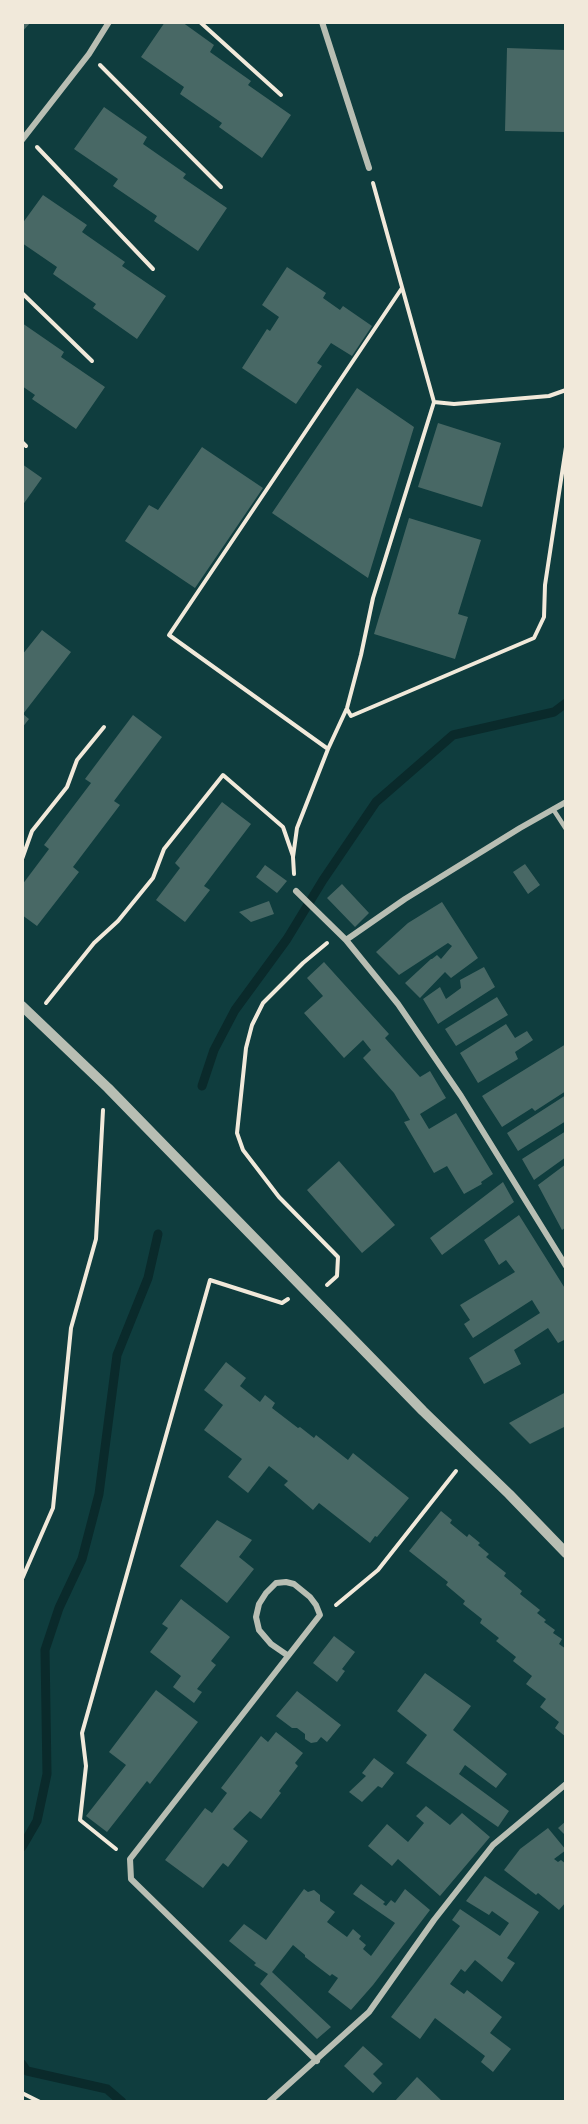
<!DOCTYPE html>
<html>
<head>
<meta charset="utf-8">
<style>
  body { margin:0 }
  #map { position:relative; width:588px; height:2124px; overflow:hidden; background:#0f3d3e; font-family:Montserrat,sans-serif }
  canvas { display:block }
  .frame { position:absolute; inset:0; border:24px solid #f1e9da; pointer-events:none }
</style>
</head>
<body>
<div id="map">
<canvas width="588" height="2124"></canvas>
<div class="frame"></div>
</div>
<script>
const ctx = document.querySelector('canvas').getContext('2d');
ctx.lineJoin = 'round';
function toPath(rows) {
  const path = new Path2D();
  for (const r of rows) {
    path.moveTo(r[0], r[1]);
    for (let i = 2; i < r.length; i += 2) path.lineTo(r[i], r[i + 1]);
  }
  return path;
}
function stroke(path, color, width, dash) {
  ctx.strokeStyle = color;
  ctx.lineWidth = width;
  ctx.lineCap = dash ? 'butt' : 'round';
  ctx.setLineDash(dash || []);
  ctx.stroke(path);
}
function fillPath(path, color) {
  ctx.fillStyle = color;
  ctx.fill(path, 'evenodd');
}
stroke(toPath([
  [202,1086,214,1050,235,1010,287,939,323,880,376,802,453,735,554,712,566,703],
  [22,1847,37,1821,47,1774,45,1650,59,1608,82,1559,99,1494,117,1355,148,1278,158,1234],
  [22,2064,27,2071,107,2089,122,2102]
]), '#0a2a2b', 9);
fillPath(toPath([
  [22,22,31,22,22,32],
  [165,22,182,22,214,45,210,52,251,81,248,85,291,115,262,158,219,127,222,123,180,94,184,87,141,57],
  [507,48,566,50,566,132,505,131],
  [104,107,147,137,143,144,186,174,183,178,227,208,198,251,154,221,157,216,113,186,118,179,74,149],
  [43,195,87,225,82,232,125,262,122,266,166,296,137,339,93,308,96,304,53,274,57,267,22,243,22,224],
  [287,267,326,293,323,298,340,310,343,306,372,326,352,356,331,343,317,363,322,366,296,404,242,368,267,329,270,331,279,317,262,305],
  [22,323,64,352,61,357,105,387,76,429,32,399,35,395,22,386],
  [357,388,414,427,368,578,272,513],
  [438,423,501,443,482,507,418,487],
  [202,447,263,488,195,588,125,541,149,505,158,510],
  [22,464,42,478,22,506],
  [409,518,481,540,458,614,468,617,455,659,374,634],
  [42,630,71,652,23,714,29,719,22,728,22,655],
  [133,715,162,737,114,801,120,805,73,867,79,872,37,926,22,915,22,885,49,849,44,845,91,783,85,779],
  [222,802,251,824,204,886,210,890,185,922,156,900,180,868,175,863],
  [525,864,540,885,528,894,513,872],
  [265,865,287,881,277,893,256,877],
  [342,884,369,913,355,927,327,898],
  [269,901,274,914,251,922,239,912],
  [442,902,478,958,451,978,445,972,420,998,405,983,431,959,432,959,437,955,441,959,452,946,448,943,399,975,376,952,408,923],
  [324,962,389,1034,385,1038,420,1077,430,1071,446,1098,420,1114,429,1129,456,1113,493,1174,481,1182,482,1184,464,1194,447,1166,434,1173,404,1122,410,1120,394,1093,363,1058,371,1050,363,1040,344,1058,304,1013,323,996,307,978],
  [484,967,495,987,438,1024,423,999,440,987,446,999,461,988,460,980],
  [497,997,508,1015,456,1046,445,1029],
  [506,1024,515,1038,527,1031,533,1040,515,1052,518,1059,478,1083,460,1053],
  [566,1044,566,1091,535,1111,532,1108,502,1127,482,1096],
  [566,1095,566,1121,518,1151,507,1133],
  [566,1131,566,1157,534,1180,522,1159],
  [339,1161,395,1225,362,1253,307,1190],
  [566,1164,566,1227,562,1230,538,1185],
  [503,1182,514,1202,442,1255,430,1238],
  [519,1215,566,1290,566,1339,558,1343,548,1328,514,1350,521,1364,484,1384,469,1358,540,1313,532,1300,473,1338,464,1324,470,1320,460,1305,515,1272,506,1260,499,1265,484,1240],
  [226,1362,246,1378,240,1386,260,1402,265,1395,275,1403,272,1408,298,1428,300,1427,314,1438,316,1435,348,1460,353,1453,409,1498,377,1537,375,1536,370,1543,319,1503,313,1510,284,1485,288,1481,269,1466,248,1493,228,1477,242,1459,204,1430,223,1405,204,1390],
  [566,1392,566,1426,530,1444,509,1423],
  [441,1511,452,1520,450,1523,467,1537,469,1534,480,1543,478,1545,489,1554,486,1557,506,1573,504,1576,522,1591,520,1594,540,1610,537,1613,546,1620,544,1622,555,1630,553,1633,562,1639,559,1644,566,1649,566,1737,555,1728,559,1722,540,1707,546,1699,526,1684,532,1676,513,1661,516,1657,496,1641,499,1638,480,1623,482,1619,463,1604,465,1601,446,1585,448,1582,409,1551],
  [217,1520,252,1540,239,1557,254,1569,227,1603,180,1566],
  [181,1599,230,1637,211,1661,216,1665,197,1689,202,1692,194,1703,173,1687,181,1676,150,1652,168,1628,162,1624],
  [334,1636,355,1652,342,1669,345,1671,337,1682,313,1663],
  [425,1673,471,1706,453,1730,507,1774,496,1788,465,1765,459,1774,509,1811,498,1827,406,1763,427,1735,397,1711],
  [156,1690,198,1722,150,1784,147,1781,107,1832,86,1816,126,1765,109,1752],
  [297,1691,341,1725,327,1742,321,1737,317,1742,311,1743,305,1739,305,1734,297,1728,292,1728,276,1716],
  [276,1732,303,1753,295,1763,298,1766,279,1791,281,1793,261,1819,250,1811,233,1829,248,1841,228,1867,223,1863,203,1888,165,1860,205,1808,212,1813,227,1793,221,1788,261,1736,268,1742],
  [374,1758,394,1773,382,1788,378,1786,362,1802,349,1792,366,1776,362,1773],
  [426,1806,450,1825,462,1813,490,1837,440,1896,398,1859,392,1866,368,1846,387,1824,408,1842,424,1823,416,1816],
  [566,1821,566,1836,558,1828],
  [548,1828,566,1850,554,1859,558,1862,561,1860,566,1864,566,1902,559,1910,538,1893,536,1895,504,1870,520,1849],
  [485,1876,539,1912,507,1958,515,1963,502,1982,475,1960,465,1972,461,1969,450,1984,464,1994,467,1990,502,2017,490,2033,511,2049,493,2072,481,2062,485,2056,435,2018,420,2039,391,2017,460,1926,452,1920,460,1909,500,1936,509,1923,492,1911,489,1915,466,1901],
  [361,1884,385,1902,383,1904,386,1906,391,1900,395,1903,405,1889,430,1910,373,1985,351,2010,328,1992,338,1978,332,1974,330,1976,305,1957,305,1955,293,1945,272,1972,331,2027,317,2039,260,1984,268,1974,254,1965,256,1963,229,1941,244,1924,266,1940,304,1889,308,1892,314,1890,320,1895,320,1901,335,1912,327,1922,347,1937,353,1929,361,1936,359,1939,366,1945,363,1949,371,1956,395,1923,353,1894],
  [363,2046,383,2064,373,2074,382,2083,373,2093,344,2066],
  [417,2077,443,2102,394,2102]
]), '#486865');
stroke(toPath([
  [200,22,281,95],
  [100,65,221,187],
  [37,147,153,269],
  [22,293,92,361],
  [434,402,454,404,549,396,566,390],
  [22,442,26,446],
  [347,709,351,716,534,638,544,617,545,585,566,447],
  [328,749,169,635,402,288],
  [22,859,32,831,67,787,77,760,104,727],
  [294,874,293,857,297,828,328,749,347,708,361,655,373,598,434,402,373,183],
  [327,943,303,963,263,1003,252,1025,246,1048,237,1133,243,1150,279,1197,338,1257,337,1276,327,1285],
  [46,1003,94,943,118,921,153,878,164,849,223,775,283,827,293,856],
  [22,1579,53,1508,71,1328,96,1239,103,1110],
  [336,1605,378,1570,456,1471],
  [116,1849,80,1820,86,1766,82,1733,210,1280,282,1303,288,1299],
  [22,2093,40,2102]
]), '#f1e9da', 4);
stroke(toPath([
  [553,809,566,829]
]), '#b8beb3', 4.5);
stroke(toPath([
  [322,22,369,168],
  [22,140,89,54,109,22],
  [296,891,346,940,398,1004,461,1096,566,1266],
  [346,940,405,899,520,828,566,802],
  [287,1655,271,1644,259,1630,256,1617,259,1604,266,1593,276,1583,286,1582,294,1584,310,1597,316,1605,320,1615,130,1859,131,1879,317,2061],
  [269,2102,369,2012,434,1920,493,1845,566,1784]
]), '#b8beb3', 6);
stroke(toPath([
  [22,1006,108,1088,423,1411,509,1494,566,1553]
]), '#b8beb3', 10);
</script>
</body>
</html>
